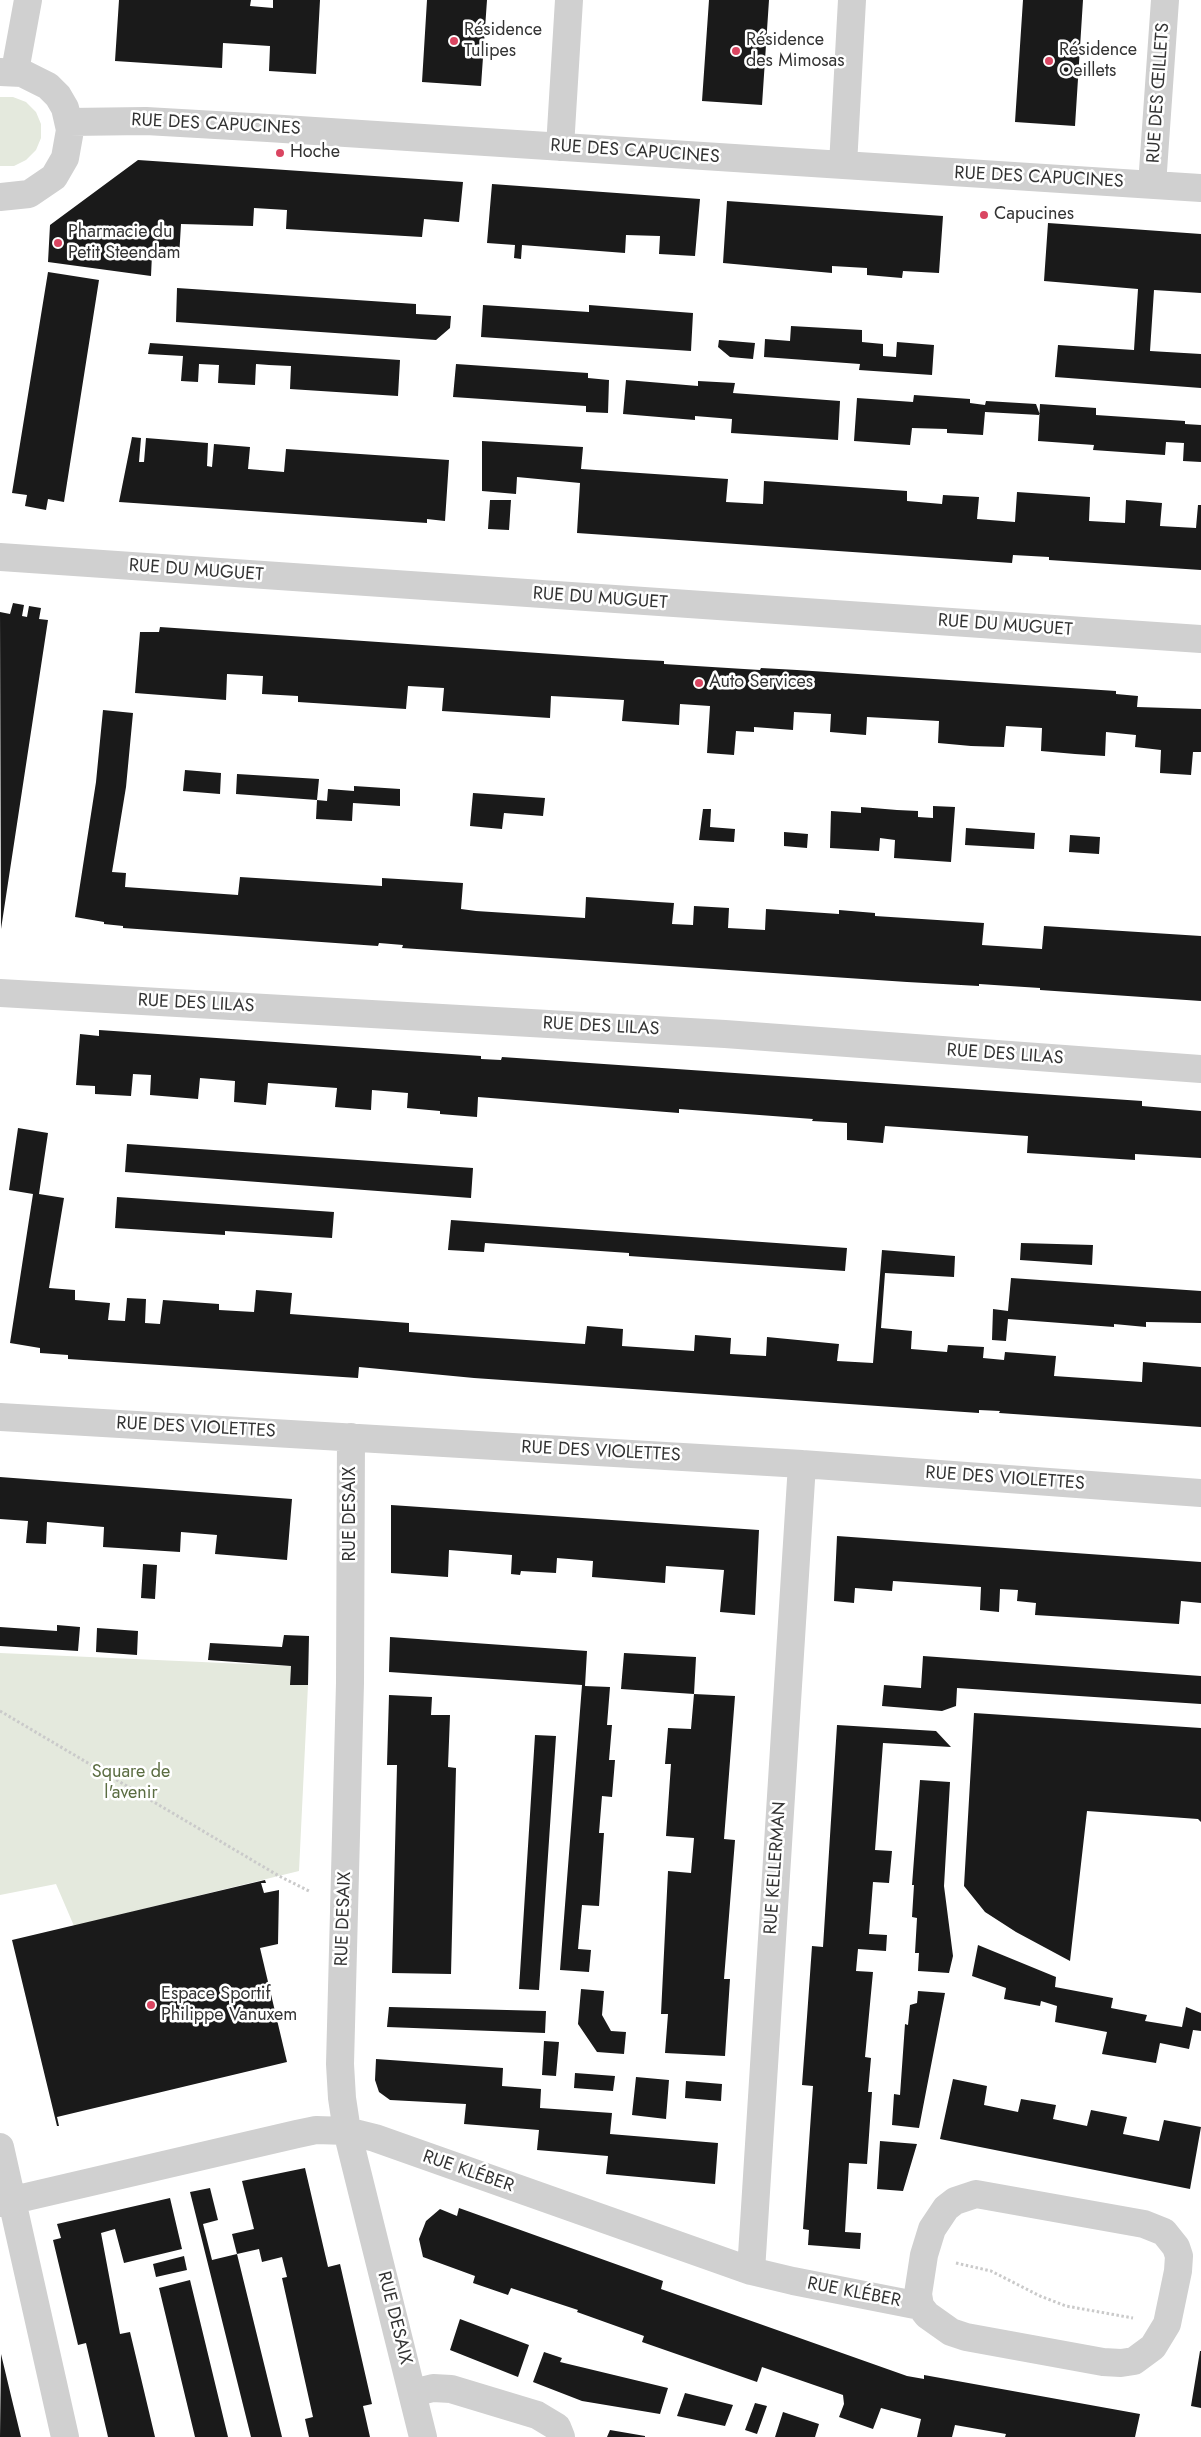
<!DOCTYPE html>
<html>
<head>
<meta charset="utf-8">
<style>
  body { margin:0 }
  canvas { display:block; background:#fff }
</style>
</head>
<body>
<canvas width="1201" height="2437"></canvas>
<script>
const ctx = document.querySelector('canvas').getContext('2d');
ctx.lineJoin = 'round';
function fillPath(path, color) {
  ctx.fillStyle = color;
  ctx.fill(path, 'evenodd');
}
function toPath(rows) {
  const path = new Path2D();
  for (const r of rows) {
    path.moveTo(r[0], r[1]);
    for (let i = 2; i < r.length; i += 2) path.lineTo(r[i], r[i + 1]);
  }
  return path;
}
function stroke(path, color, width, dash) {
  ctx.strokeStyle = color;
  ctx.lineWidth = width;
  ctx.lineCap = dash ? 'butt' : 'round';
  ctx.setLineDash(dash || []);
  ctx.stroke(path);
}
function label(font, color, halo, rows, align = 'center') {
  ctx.font = font + ' Jost,sans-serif';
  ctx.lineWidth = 5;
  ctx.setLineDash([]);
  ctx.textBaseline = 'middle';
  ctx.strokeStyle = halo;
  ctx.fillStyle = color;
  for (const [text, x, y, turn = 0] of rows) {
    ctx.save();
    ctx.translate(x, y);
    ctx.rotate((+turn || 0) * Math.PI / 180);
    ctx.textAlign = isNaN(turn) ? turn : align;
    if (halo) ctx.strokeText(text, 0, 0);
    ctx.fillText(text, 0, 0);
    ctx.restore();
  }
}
fillPath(toPath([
  [0,97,13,97,26,102,36,112,41,124,41,138,36,150,26,160,14,166,0,166],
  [0,1653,291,1666,290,1684,308,1685,299,1871,74,1926,56,1884,0,1895]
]), '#e4e9dd');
fillPath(toPath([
  [119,0,251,0,250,6,273,8,273,0,320,0,316,74,269,71,270,46,223,43,222,68,115,61],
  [427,0,487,0,481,86,422,82],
  [709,0,769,0,762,105,702,101],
  [1023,0,1083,0,1075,126,1015,122],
  [138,160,463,182,459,222,424,219,422,237,286,229,287,210,254,208,253,226,181,224,179,258,152,254,151,276,48,262,50,225],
  [492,184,700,199,695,256,659,254,660,236,626,235,625,253,522,245,521,259,514,258,515,245,487,243],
  [727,201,943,216,939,273,903,271,902,278,867,275,867,268,832,266,832,273,723,263],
  [1048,223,1201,234,1201,293,1154,290,1150,351,1201,354,1201,388,1055,377,1058,345,1134,350,1138,289,1044,281],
  [48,272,99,280,64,502,48,499,46,510,25,506,27,495,12,493],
  [177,288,416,304,416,314,451,316,450,328,436,340,176,322],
  [483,305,589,312,589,305,693,313,691,351,481,337],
  [791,326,862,330,862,342,883,344,883,356,896,357,897,342,934,345,932,375,859,370,860,364,764,357,765,339,790,341],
  [719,340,755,343,753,359,730,357,718,347],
  [150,343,400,360,398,396,290,389,291,366,269,365,256,364,255,385,218,383,219,365,199,364,198,382,181,381,183,356,148,354],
  [456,364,588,373,588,378,609,380,608,413,586,412,586,406,453,397],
  [626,380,698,386,698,381,735,383,733,393,840,401,838,440,731,433,732,419,695,416,695,420,623,414],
  [914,395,970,399,970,403,985,405,986,401,1036,404,1040,415,985,412,983,435,947,433,947,429,912,428,910,445,854,441,857,398,913,402],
  [1040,404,1096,408,1096,415,1185,421,1185,424,1201,425,1201,462,1183,461,1184,443,1166,442,1165,455,1093,450,1094,445,1038,441],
  [132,437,141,438,139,462,144,462,146,438,208,443,207,466,212,467,214,444,250,447,248,469,284,472,286,449,449,460,445,521,427,519,427,523,119,502],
  [482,441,583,447,581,469,728,479,726,502,763,504,764,481,907,491,907,501,942,504,943,495,979,497,977,519,1015,522,1017,492,1090,497,1089,521,1125,523,1126,500,1162,503,1160,526,1196,528,1198,505,1201,505,1201,570,1049,560,1049,557,1013,555,1012,563,577,533,580,483,517,477,516,494,482,491],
  [490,500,511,500,509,530,488,529],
  [13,603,24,605,22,616,27,617,29,606,41,608,39,619,48,620,1,929,0,612,10,614],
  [160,627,626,659,664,661,664,664,760,670,761,668,797,670,1116,691,1116,694,1138,696,1137,707,1201,709,1201,752,1193,752,1191,775,1160,773,1161,750,1135,747,1136,735,1106,732,1105,756,1075,754,1041,751,1042,728,1006,726,1004,747,971,746,938,743,939,721,867,717,866,735,830,732,831,714,794,712,793,730,754,727,754,732,736,731,734,755,707,753,710,706,680,704,679,725,622,721,624,700,551,696,550,718,442,711,444,688,408,686,406,709,298,702,298,696,262,694,263,676,227,674,226,700,135,693,140,632,159,632],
  [103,710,133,713,126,787,112,872,126,873,125,887,238,895,240,877,382,886,382,878,463,883,461,909,476,911,585,918,586,897,658,902,674,903,672,924,693,925,694,906,729,908,728,928,765,930,766,909,839,914,839,910,875,913,875,916,984,923,982,945,1042,949,1044,926,1201,936,1201,1001,1040,990,1040,988,979,984,979,986,907,982,402,948,403,945,379,943,378,946,123,928,123,926,104,924,104,922,75,917,96,782],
  [185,770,221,773,220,794,183,791],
  [237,774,319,779,317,800,236,794],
  [354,786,400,789,400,806,353,803,352,821,316,819,317,800,327,801,328,789,354,791],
  [473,793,545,798,543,816,504,813,502,829,470,826],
  [933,806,955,807,951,862,894,858,895,840,880,838,879,851,830,848,831,811,861,813,861,807,897,810,918,811,918,817,933,818],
  [703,809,711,809,710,827,735,829,734,842,699,840],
  [966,828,1035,833,1034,849,965,845],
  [784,832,808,834,807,848,784,846],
  [1070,835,1100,837,1099,854,1069,852],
  [99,1030,481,1056,481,1059,501,1060,502,1057,1142,1101,1142,1106,1201,1111,1201,1158,1135,1154,1135,1160,1027,1153,1028,1136,885,1126,883,1143,847,1140,847,1123,812,1121,813,1119,679,1109,679,1113,478,1097,477,1117,440,1114,440,1111,407,1108,408,1093,372,1090,371,1110,335,1107,337,1088,268,1083,266,1105,234,1102,235,1081,200,1078,198,1099,150,1095,151,1075,133,1074,131,1096,95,1094,95,1086,76,1085,80,1034,99,1036],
  [18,1128,48,1133,39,1194,64,1198,49,1288,75,1290,75,1300,110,1303,108,1320,125,1321,127,1298,146,1299,145,1323,160,1324,163,1300,219,1304,219,1310,254,1312,256,1290,292,1293,290,1314,409,1323,409,1332,585,1344,587,1326,623,1329,622,1346,694,1351,695,1335,731,1338,730,1354,766,1356,767,1337,839,1344,837,1361,873,1363,882,1250,955,1256,954,1277,885,1273,881,1328,912,1331,911,1349,947,1352,948,1345,984,1347,983,1358,1004,1360,1005,1352,1056,1356,1054,1376,1142,1382,1143,1362,1201,1367,1201,1427,999,1413,1000,1411,979,1410,979,1413,474,1378,359,1367,358,1378,68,1359,68,1355,40,1353,40,1348,10,1343,33,1194,9,1190],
  [127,1144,473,1168,471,1198,125,1172],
  [117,1197,334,1212,332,1238,225,1231,225,1235,115,1228],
  [451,1220,847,1248,845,1271,629,1256,629,1253,485,1243,484,1252,448,1250],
  [1021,1243,1093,1245,1092,1265,1020,1260],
  [1011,1278,1201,1291,1201,1323,1146,1322,1146,1327,1114,1324,1114,1327,1008,1319,1006,1341,992,1340,993,1309,1008,1311],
  [0,1477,292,1499,287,1560,215,1554,217,1535,181,1532,180,1552,103,1547,104,1527,47,1522,46,1544,26,1543,28,1521,0,1519],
  [391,1505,759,1530,755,1615,720,1612,724,1570,666,1566,665,1583,592,1577,593,1561,557,1558,556,1573,521,1571,520,1575,511,1574,512,1555,449,1550,448,1577,391,1573],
  [837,1536,1201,1562,1201,1603,1181,1601,1179,1624,1035,1615,1036,1603,1017,1601,1018,1590,1000,1589,999,1612,980,1610,981,1587,893,1581,892,1591,855,1588,854,1603,834,1601],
  [143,1564,157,1565,155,1599,141,1598],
  [57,1625,80,1627,78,1651,0,1646,0,1627,57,1631],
  [97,1628,138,1631,137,1655,96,1652],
  [284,1635,309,1636,308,1685,290,1685,291,1666,208,1660,210,1643,282,1647],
  [390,1637,587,1651,585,1686,610,1687,607,1725,612,1725,609,1760,615,1760,612,1797,602,1796,599,1833,604,1833,599,1906,582,1905,578,1949,591,1950,589,1972,560,1970,582,1685,389,1672],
  [624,1653,696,1657,694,1694,621,1689],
  [923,1656,1201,1676,1201,1704,957,1688,956,1706,942,1711,882,1706,884,1685,921,1688],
  [694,1694,735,1696,724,1839,735,1840,724,1979,730,1979,725,2056,665,2053,668,2014,661,2014,668,1871,691,1873,694,1838,666,1836,671,1764,665,1764,668,1728,691,1729],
  [389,1695,432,1697,431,1715,450,1715,448,1767,456,1768,451,1974,392,1973,397,1765,387,1765],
  [974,1713,1201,1728,1201,1822,1198,1819,1087,1811,1070,1961,1016,1932,985,1912,964,1886],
  [837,1725,936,1731,951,1747,883,1743,875,1850,892,1851,889,1883,873,1882,869,1934,887,1935,886,1951,858,1949,856,1971,873,1972,865,2057,871,2058,868,2092,872,2092,867,2164,849,2163,845,2232,861,2233,860,2249,808,2245,809,2230,803,2229,813,2086,802,2085,807,2017,812,1946,823,1947],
  [535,1735,556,1736,539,1990,519,1989],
  [920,1780,950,1782,944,1886,953,1956,949,1973,918,1971,919,1953,915,1953,917,1918,912,1917,914,1885,912,1885],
  [265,1880,266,1883,261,1883,264,1893,279,1890,278,1944,260,1948,287,2062,57,2117,59,2126,57,2126,12,1940],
  [978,1945,1056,1977,1055,1987,1113,1998,1111,2008,1147,2015,1145,2021,1182,2027,1186,2007,1201,2013,1201,2031,1193,2030,1189,2049,1160,2043,1156,2063,1102,2054,1107,2032,1055,2022,1057,2006,1041,2001,1040,2006,1004,1999,1006,1988,972,1976],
  [581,1989,604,1991,602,2015,611,2031,626,2032,624,2054,597,2052,578,2024],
  [918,1991,945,1993,919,2128,892,2125,894,2094,900,2095,905,2024,908,2025,910,2005,917,2003],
  [389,2007,546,2011,545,2033,387,2027],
  [544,2041,559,2042,556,2076,542,2075],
  [376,2059,503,2068,502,2086,541,2089,540,2108,612,2113,610,2134,718,2143,715,2184,606,2174,608,2156,537,2150,539,2130,464,2124,466,2104,390,2100,379,2092,375,2080],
  [575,2073,615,2076,613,2091,574,2088],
  [636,2077,669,2080,666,2119,632,2115],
  [953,2079,987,2086,984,2105,1018,2112,1021,2099,1056,2105,1053,2119,1087,2126,1091,2110,1127,2117,1123,2134,1159,2141,1164,2120,1201,2127,1190,2189,940,2139],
  [686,2081,722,2084,721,2101,685,2098],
  [880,2141,917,2144,903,2191,877,2189],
  [305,2168,328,2267,340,2264,372,2404,363,2406,370,2437,309,2437,305,2419,313,2417,282,2278,287,2277,282,2257,262,2262,259,2249,237,2254,282,2437,251,2437,190,2192,210,2188,218,2220,203,2224,212,2260,237,2254,232,2234,254,2229,242,2181],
  [170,2198,182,2249,124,2263,115,2229,101,2233,120,2334,130,2332,155,2437,108,2437,86,2343,78,2345,53,2240,61,2238,57,2224],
  [459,2208,663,2281,661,2289,907,2376,924,2379,924,2375,1140,2414,1135,2437,1005,2437,1006,2434,955,2425,952,2437,917,2437,921,2419,881,2408,873,2429,839,2417,844,2404,843,2395,762,2367,757,2382,642,2342,644,2336,577,2312,578,2310,511,2288,508,2295,473,2283,475,2276,423,2257,419,2239,426,2221,440,2209,457,2216],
  [184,2256,187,2270,156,2277,153,2264],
  [190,2280,199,2317,228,2437,195,2437,159,2288],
  [460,2319,529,2345,518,2377,450,2350],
  [1200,2351,1201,2351,1201,2408,1191,2406],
  [544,2352,562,2358,560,2362,668,2388,660,2414,582,2401,533,2382],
  [1,2354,12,2400,21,2437,0,2437],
  [685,2393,733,2405,725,2426,677,2416],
  [755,2403,767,2406,757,2434,745,2430],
  [783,2412,819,2424,815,2437,775,2437],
  [610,2430,645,2436,645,2437,607,2437]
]), '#1a1a1a');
stroke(toPath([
  [0,1711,279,1876,311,1892],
  [956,2263,991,2271,1040,2296,1066,2306,1133,2318]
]), '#cacaca', 3, [2.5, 2.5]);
stroke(toPath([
  [15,71,28,0],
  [0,72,22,73,48,86,58,96,65,108,70,130,65,158,54,177,29,194,0,197],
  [69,122,146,121,268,128,1201,188],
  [560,147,569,0],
  [843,165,852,0],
  [1152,185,1165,0],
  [0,557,1201,639],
  [0,993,725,1034,1201,1069],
  [0,1417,802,1464,1201,1493],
  [351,1437,350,1683,340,2064,342,2098,347,2131,423,2437],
  [0,2147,65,2437],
  [976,2194,1144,2224,1164,2232,1176,2247,1179,2256,1178,2271,1167,2324,1153,2347,1134,2361,1121,2363,1103,2362,966,2337,951,2332,927,2315,920,2306,918,2294,924,2255,932,2229,946,2208,955,2201,976,2194],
  [0,2203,297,2134,316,2130,347,2131,375,2138,751,2271,793,2281,920,2306],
  [751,2271,802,1464],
  [413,2393,433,2388,451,2389,537,2415,557,2427,561,2437]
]), '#d0d0d0', 28);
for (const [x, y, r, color] of [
  [454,41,5,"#da4561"],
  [736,51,5,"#da4561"],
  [1049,61,5,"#da4561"],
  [280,153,5,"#da4561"],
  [984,215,5,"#da4561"],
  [58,243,5,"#da4561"],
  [699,683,5,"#da4561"],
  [151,2005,5,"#da4561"]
]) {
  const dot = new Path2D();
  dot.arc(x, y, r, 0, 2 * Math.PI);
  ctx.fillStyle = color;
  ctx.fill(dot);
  stroke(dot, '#fff', 2);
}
label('18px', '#333', '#fff', [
  ["Résidence",464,31],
  ["Tulipes",464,52],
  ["Résidence",746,41],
  ["des Mimosas",746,62],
  ["Résidence",1059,51],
  ["Oeillets",1059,72],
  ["Hoche",290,153],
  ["Capucines",994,215],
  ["Pharmacie du",68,233],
  ["Petit Steendam",68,254],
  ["Auto Services",709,683],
  ["Espace Sportif",161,1995],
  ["Philippe Vanuxem",161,2016]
], 'left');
label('18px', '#333', '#fff', [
  ["RUE DES ŒILLETS",1159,93,-86],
  ["RUE DES CAPUCINES",216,125,3],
  ["RUE DES CAPUCINES",635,152,4],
  ["RUE DES CAPUCINES",1039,178,3],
  ["RUE DU MUGUET",196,571,4],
  ["RUE DU MUGUET",600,599,4],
  ["RUE DU MUGUET",1005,626,4],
  ["RUE DES LILAS",196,1004,3],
  ["RUE DES LILAS",601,1027,3],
  ["RUE DES LILAS",1005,1055,4],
  ["RUE DES VIOLETTES",196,1428,3],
  ["RUE DES VIOLETTES",601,1452,3],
  ["RUE DES VIOLETTES",1005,1479,4],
  ["RUE DESAIX",351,1514,-90],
  ["RUE KELLERMAN",776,1868,-86],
  ["RUE DESAIX",344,1919,-88],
  ["RUE KLÉBER",468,2172,19],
  ["RUE KLÉBER",854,2293,11],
  ["RUE DESAIX",394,2318,76]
]);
label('18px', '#5b6d42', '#fff', [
  ["Square de",131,1773],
  ["l'avenir",131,1794]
]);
</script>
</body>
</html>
